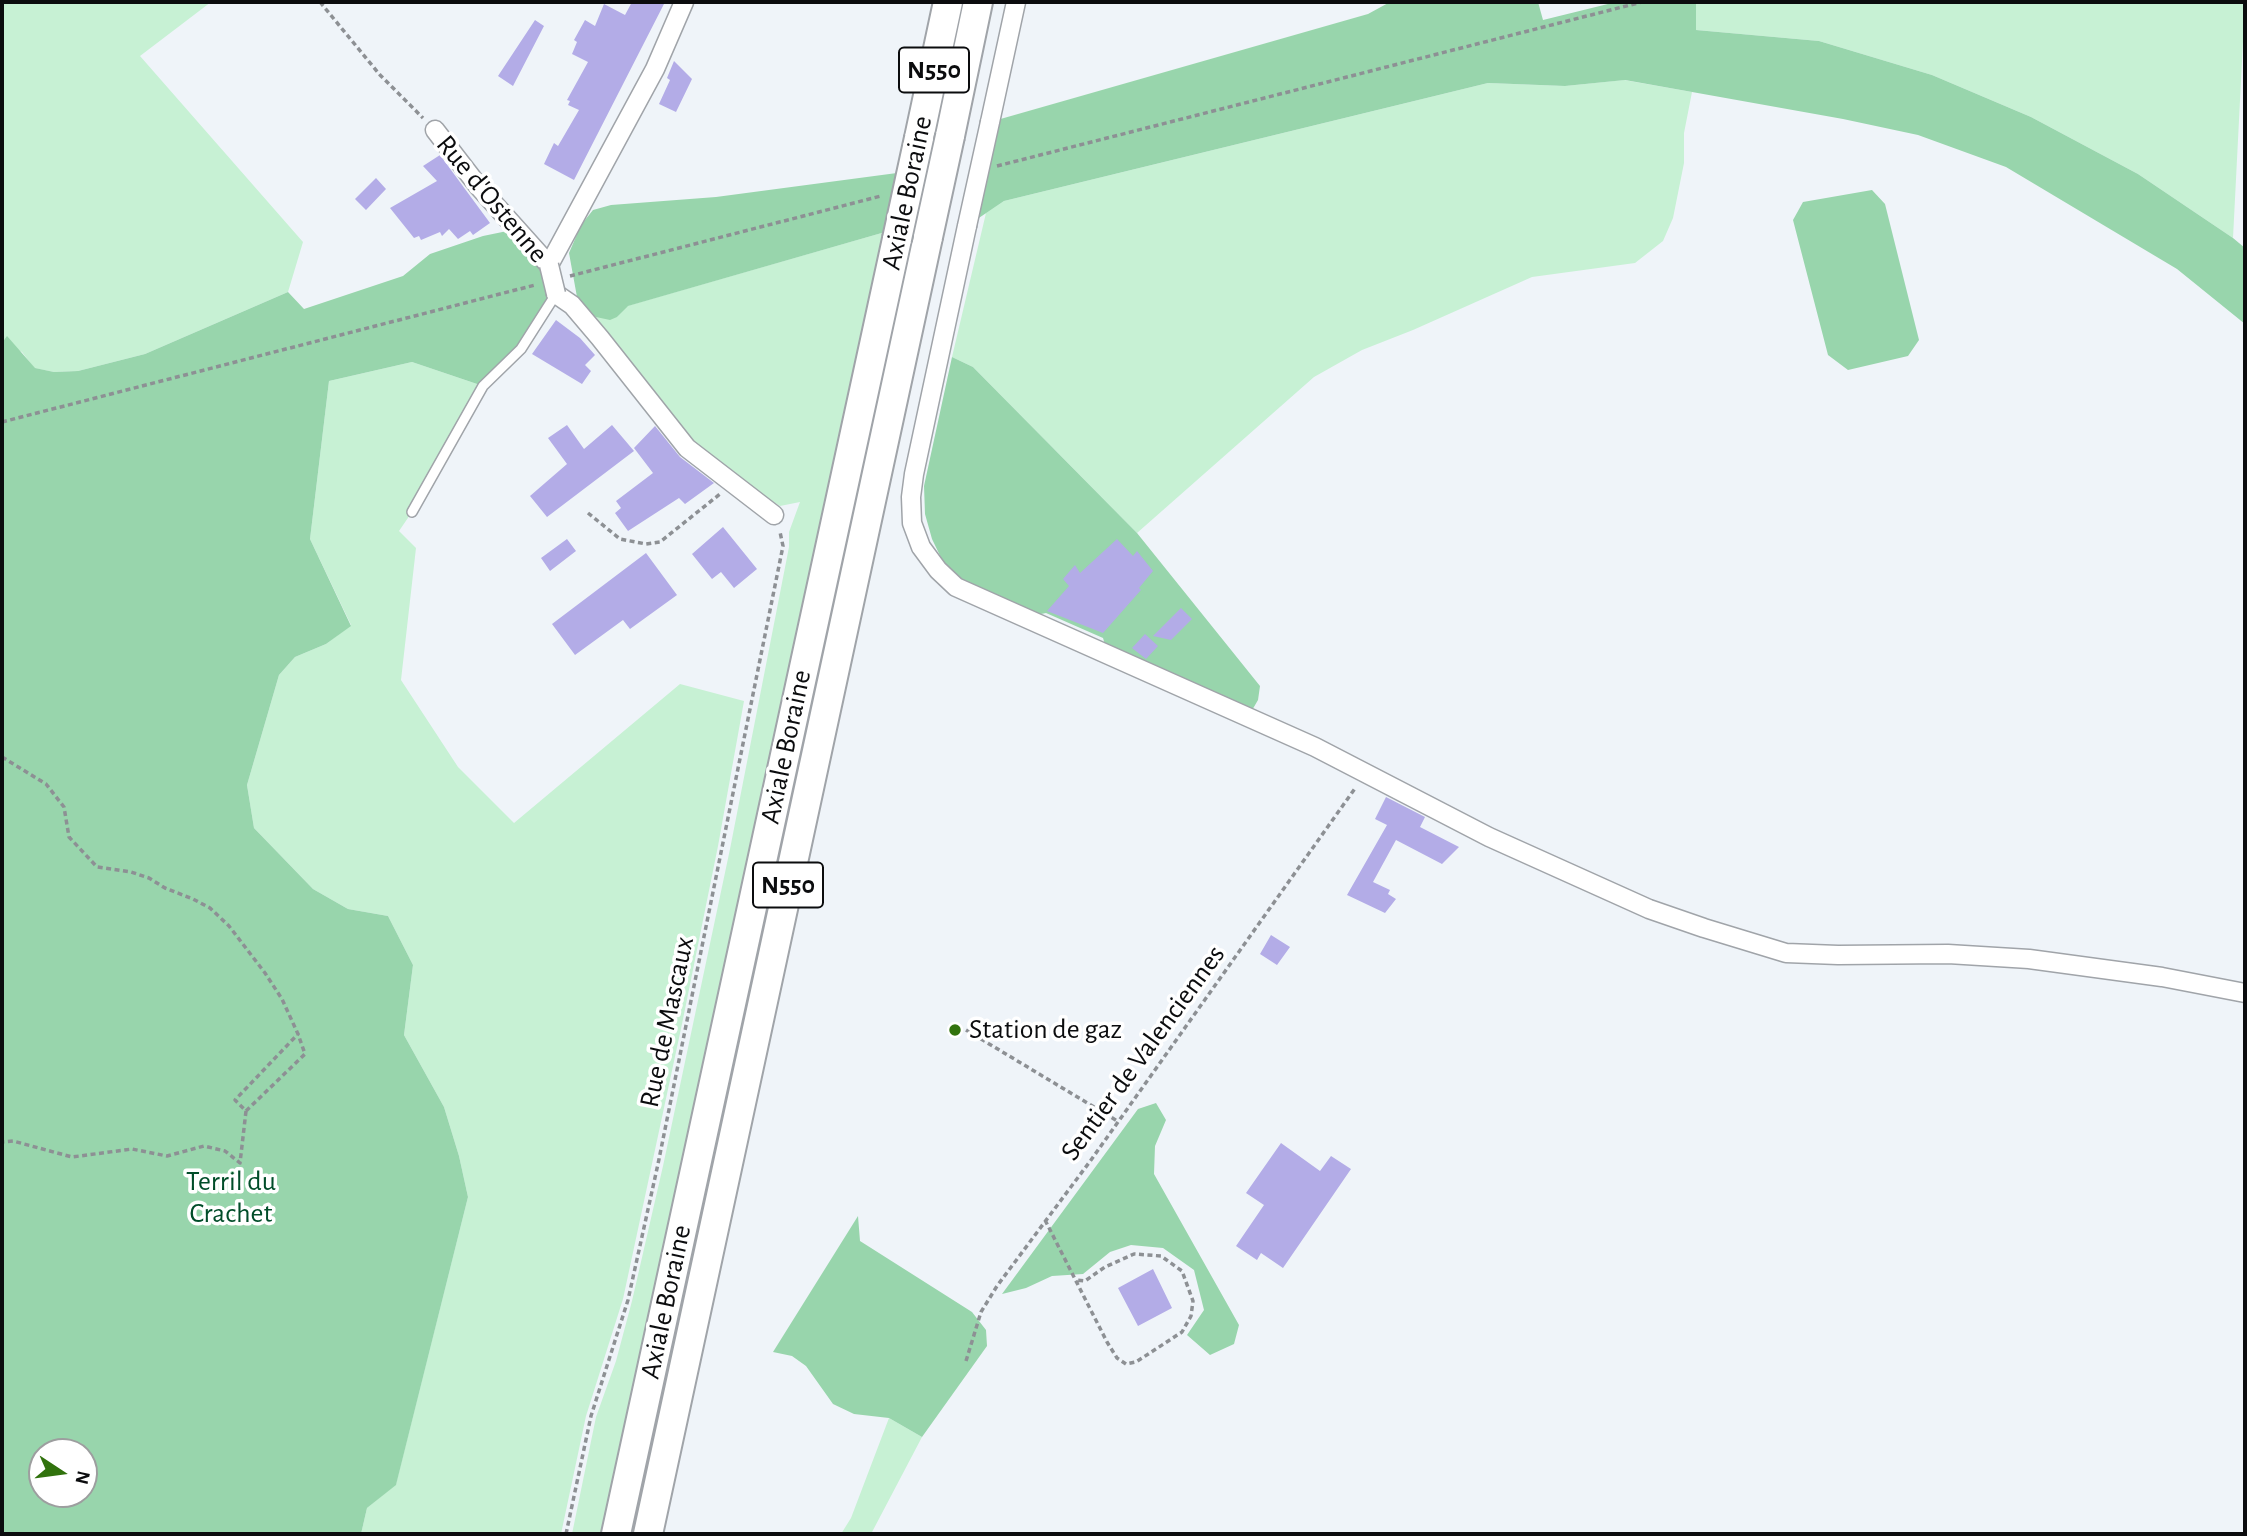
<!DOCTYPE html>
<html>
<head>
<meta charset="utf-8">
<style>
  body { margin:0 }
  #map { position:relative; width:2247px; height:1536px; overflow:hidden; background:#eff4f9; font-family:"Alegreya Sans",sans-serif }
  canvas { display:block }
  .frame { position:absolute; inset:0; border:4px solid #0b0c0e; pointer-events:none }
  .north { position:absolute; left:28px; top:1438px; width:70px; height:70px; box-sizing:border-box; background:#fff; border:2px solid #9d9e9f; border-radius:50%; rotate:103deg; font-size:19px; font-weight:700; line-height:28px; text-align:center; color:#0b0c0e }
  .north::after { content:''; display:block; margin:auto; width:24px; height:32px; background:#31720d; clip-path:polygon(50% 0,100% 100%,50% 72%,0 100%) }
</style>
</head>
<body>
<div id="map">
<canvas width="2247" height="1536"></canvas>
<div class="frame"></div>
<div class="north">N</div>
</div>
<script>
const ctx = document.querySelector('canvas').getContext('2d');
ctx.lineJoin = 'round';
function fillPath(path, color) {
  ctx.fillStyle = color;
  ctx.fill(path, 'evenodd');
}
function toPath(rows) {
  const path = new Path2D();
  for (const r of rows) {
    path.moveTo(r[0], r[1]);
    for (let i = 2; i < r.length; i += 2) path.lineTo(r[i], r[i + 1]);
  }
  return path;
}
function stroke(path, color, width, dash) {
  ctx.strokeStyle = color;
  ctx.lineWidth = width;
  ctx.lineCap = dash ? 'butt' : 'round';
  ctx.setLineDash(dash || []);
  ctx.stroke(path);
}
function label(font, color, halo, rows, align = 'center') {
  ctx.font = font + ' "Alegreya Sans",sans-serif';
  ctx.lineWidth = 7;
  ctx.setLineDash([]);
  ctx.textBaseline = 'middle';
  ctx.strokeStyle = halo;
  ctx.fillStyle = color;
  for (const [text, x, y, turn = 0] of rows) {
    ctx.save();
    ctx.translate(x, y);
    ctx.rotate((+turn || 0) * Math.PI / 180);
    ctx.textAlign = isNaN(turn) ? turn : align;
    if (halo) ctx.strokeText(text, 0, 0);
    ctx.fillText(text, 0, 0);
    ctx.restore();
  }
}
fillPath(toPath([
  [2,2,211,2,140,56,303,242,288,292,145,354,78,371,54,372,34,368,22,352,2,343],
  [1696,2,2245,2,2233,238,2138,174,2031,117,1932,75,1819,41,1696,30],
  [1624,80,1692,92,1684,133,1684,163,1673,218,1663,241,1635,263,1532,277,1413,330,1362,350,1314,377,1137,533,973,367,952,357,986,213,1004,201,1488,83,1565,86],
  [899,228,616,1534,572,1534,596,1417,616,1361,632,1301,663,1166,730,849,789,547,789,532,800,502,780,506,737,479,710,467,584,310,617,317,627,306],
  [412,362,483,386,412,512,399,531,416,548,401,680,458,767,514,823,680,684,744,701,718,846,682,1024,623,1299,586,1416,561,1534,361,1534,367,1508,396,1484,468,1197,459,1156,444,1107,404,1035,413,965,388,916,348,909,313,889,254,828,247,785,279,675,295,657,326,644,351,625,310,539,329,381],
  [889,1418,922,1437,871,1534,841,1534,851,1518]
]), '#c7f1d4');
fillPath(toPath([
  [1390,2,1538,2,1543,20,1616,2,1696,2,1696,30,1819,41,1932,75,2031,117,2138,174,2233,238,2245,248,2245,324,2177,269,2006,167,1918,135,1843,119,1625,80,1565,86,1488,83,1004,201,967,226,990,122,1368,14],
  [912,171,899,228,628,306,617,317,610,320,596,317,584,310,577,297,569,253,581,225,593,210,611,205,716,197],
  [1872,190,1885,204,1919,340,1908,356,1848,370,1828,355,1793,220,1803,202],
  [517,229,556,294,521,349,483,386,412,362,329,381,310,539,351,626,326,644,295,657,279,675,247,785,254,828,313,889,348,909,388,916,413,965,404,1035,444,1107,459,1156,468,1197,396,1485,367,1508,361,1534,2,1534,2,343,7,336,35,368,54,372,78,371,145,354,288,292,304,309,403,276,430,254,483,236],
  [42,1452,84,1452,84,1494,42,1494],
  [952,357,973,367,1137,533,1260,686,1258,700,1251,712,1106,648,1103,638,1046,613,1031,616,956,579,945,566,932,539,925,514,924,486],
  [1156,1103,1166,1120,1155,1146,1154,1174,1239,1325,1234,1344,1210,1355,1187,1335,1204,1310,1194,1270,1163,1248,1131,1245,1110,1252,1083,1274,1052,1276,1026,1288,1002,1294,1138,1109],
  [858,1216,860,1241,972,1312,986,1330,987,1346,922,1437,889,1418,854,1414,833,1404,806,1366,792,1356,773,1352]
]), '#98d5ac');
fillPath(toPath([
  [632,2,665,2,574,180,544,164,554,143,558,146,579,110,568,105,570,101,567,100,588,62,572,54,577,42,574,40,585,20,595,26,604,4,625,15],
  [535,20,544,26,513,86,498,76],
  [674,61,692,79,676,112,659,104,670,80,667,78],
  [440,155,490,223,473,235,470,231,458,239,449,229,442,236,440,232,421,240,419,236,414,238,390,208,437,181,423,166],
  [376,178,386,189,366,210,355,199],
  [556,320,580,338,595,355,585,365,591,371,582,384,532,354],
  [567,425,584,449,612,425,634,451,547,517,530,496,567,464,548,438],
  [655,426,680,457,714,483,685,504,679,498,628,531,615,513,621,508,616,501,653,473,634,448],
  [723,527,757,569,734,588,721,572,712,579,692,554],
  [567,539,576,551,550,571,541,558],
  [1117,539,1133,556,1137,551,1153,571,1139,588,1141,590,1103,633,1047,611,1069,586,1063,579,1075,565,1080,573],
  [646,553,677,595,630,629,623,620,575,655,552,624],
  [1181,608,1192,619,1171,640,1153,636],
  [1145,634,1158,646,1146,659,1132,648],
  [1386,797,1425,817,1420,827,1459,847,1442,864,1396,840,1373,882,1390,890,1388,894,1396,899,1385,913,1347,895,1387,825,1375,819],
  [1271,935,1290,947,1277,965,1260,954],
  [1281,1143,1320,1171,1331,1156,1351,1169,1283,1268,1261,1253,1257,1260,1236,1246,1264,1205,1246,1193],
  [1153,1269,1172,1308,1138,1326,1118,1288]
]), '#b3ace7');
const service = toPath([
  [412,512,483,386,521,349,556,294]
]);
const minor = toPath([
  [990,122,1016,2],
  [435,130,479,187,549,265,655,69,684,2],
  [967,226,914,474,911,497,912,523,921,547,938,570,956,587,1315,747,1489,837,1649,909,1704,928,1786,953,1838,955,1948,954,2029,959,2162,977,2245,993],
  [556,294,572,305,600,338,687,448,774,515]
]);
const trunk = toPath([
  [950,136,978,2],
  [919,138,948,2],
  [616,1534,897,239],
  [648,1534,928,237]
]);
stroke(service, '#a0a4a9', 12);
stroke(minor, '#a0a4a9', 21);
stroke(trunk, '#a0a4a9', 32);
stroke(toPath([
  [320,2,380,75,423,118],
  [997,166,1642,2],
  [570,276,881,196],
  [2,422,535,285],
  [588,513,620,539,646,544,660,542,720,494],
  [2,757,46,784,64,807,69,837,97,867,131,872,149,878,165,888,193,899,210,908,229,926,265,973,282,999,298,1034,235,1100,246,1111,240,1163,225,1151,204,1146,167,1156,132,1149,72,1157,13,1141,2,1142],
  [966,1030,1119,1122],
  [246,1111,305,1054,298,1034],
  [1045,1220,1107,1342,1117,1358,1126,1364,1136,1362,1182,1332,1191,1316,1193,1301,1182,1271,1161,1256,1134,1254,1105,1267,1085,1281,1075,1280],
  [966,1361,981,1312,997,1286,1091,1160,1356,787],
  [566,1534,591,1416,628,1300,658,1164,783,546,780,532]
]), '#8d9094', 3.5, [5, 3.5]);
stroke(service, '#fff', 9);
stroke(minor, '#fff', 18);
stroke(trunk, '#fff', 28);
const minorBridge = toPath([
  [967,226,990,122],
  [549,265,556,294]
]);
const trunkBridge = toPath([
  [928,237,950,136],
  [897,239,919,138]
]);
stroke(minorBridge, '#a0a4a9', 21, []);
stroke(trunkBridge, '#a0a4a9', 32, []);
stroke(minorBridge, '#fff', 18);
stroke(trunkBridge, '#fff', 28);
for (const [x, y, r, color] of [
  [955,1030,7,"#31720d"]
]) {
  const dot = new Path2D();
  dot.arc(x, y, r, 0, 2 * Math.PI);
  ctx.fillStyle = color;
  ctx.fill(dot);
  stroke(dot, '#fff', 2.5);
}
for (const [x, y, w] of [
  [934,70,70],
  [788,885,70]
]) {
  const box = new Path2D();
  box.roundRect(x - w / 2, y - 22.5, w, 45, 5);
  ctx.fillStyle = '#fff';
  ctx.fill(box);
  stroke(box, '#0b0c0e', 2);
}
label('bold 26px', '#0b0c0e', null, [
  ["N550",934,70],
  ["N550",788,885]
]);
label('28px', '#0b0c0e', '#fff', [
  ["Axiale Boraine",907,193,-78],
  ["Rue d'Ostenne",492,199,50],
  ["Axiale Boraine",786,747,-78],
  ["Rue de Mascaux",667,1022,-78],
  ["Sentier de Valenciennes",1143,1053,-54],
  ["Axiale Boraine",666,1302,-78]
]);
label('28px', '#0b0c0e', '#fff', [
  ["Station de gaz",969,1030]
], 'left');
label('28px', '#014d29', '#fff', [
  ["Terril du",231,1182],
  ["Crachet",231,1214]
]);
</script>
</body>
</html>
